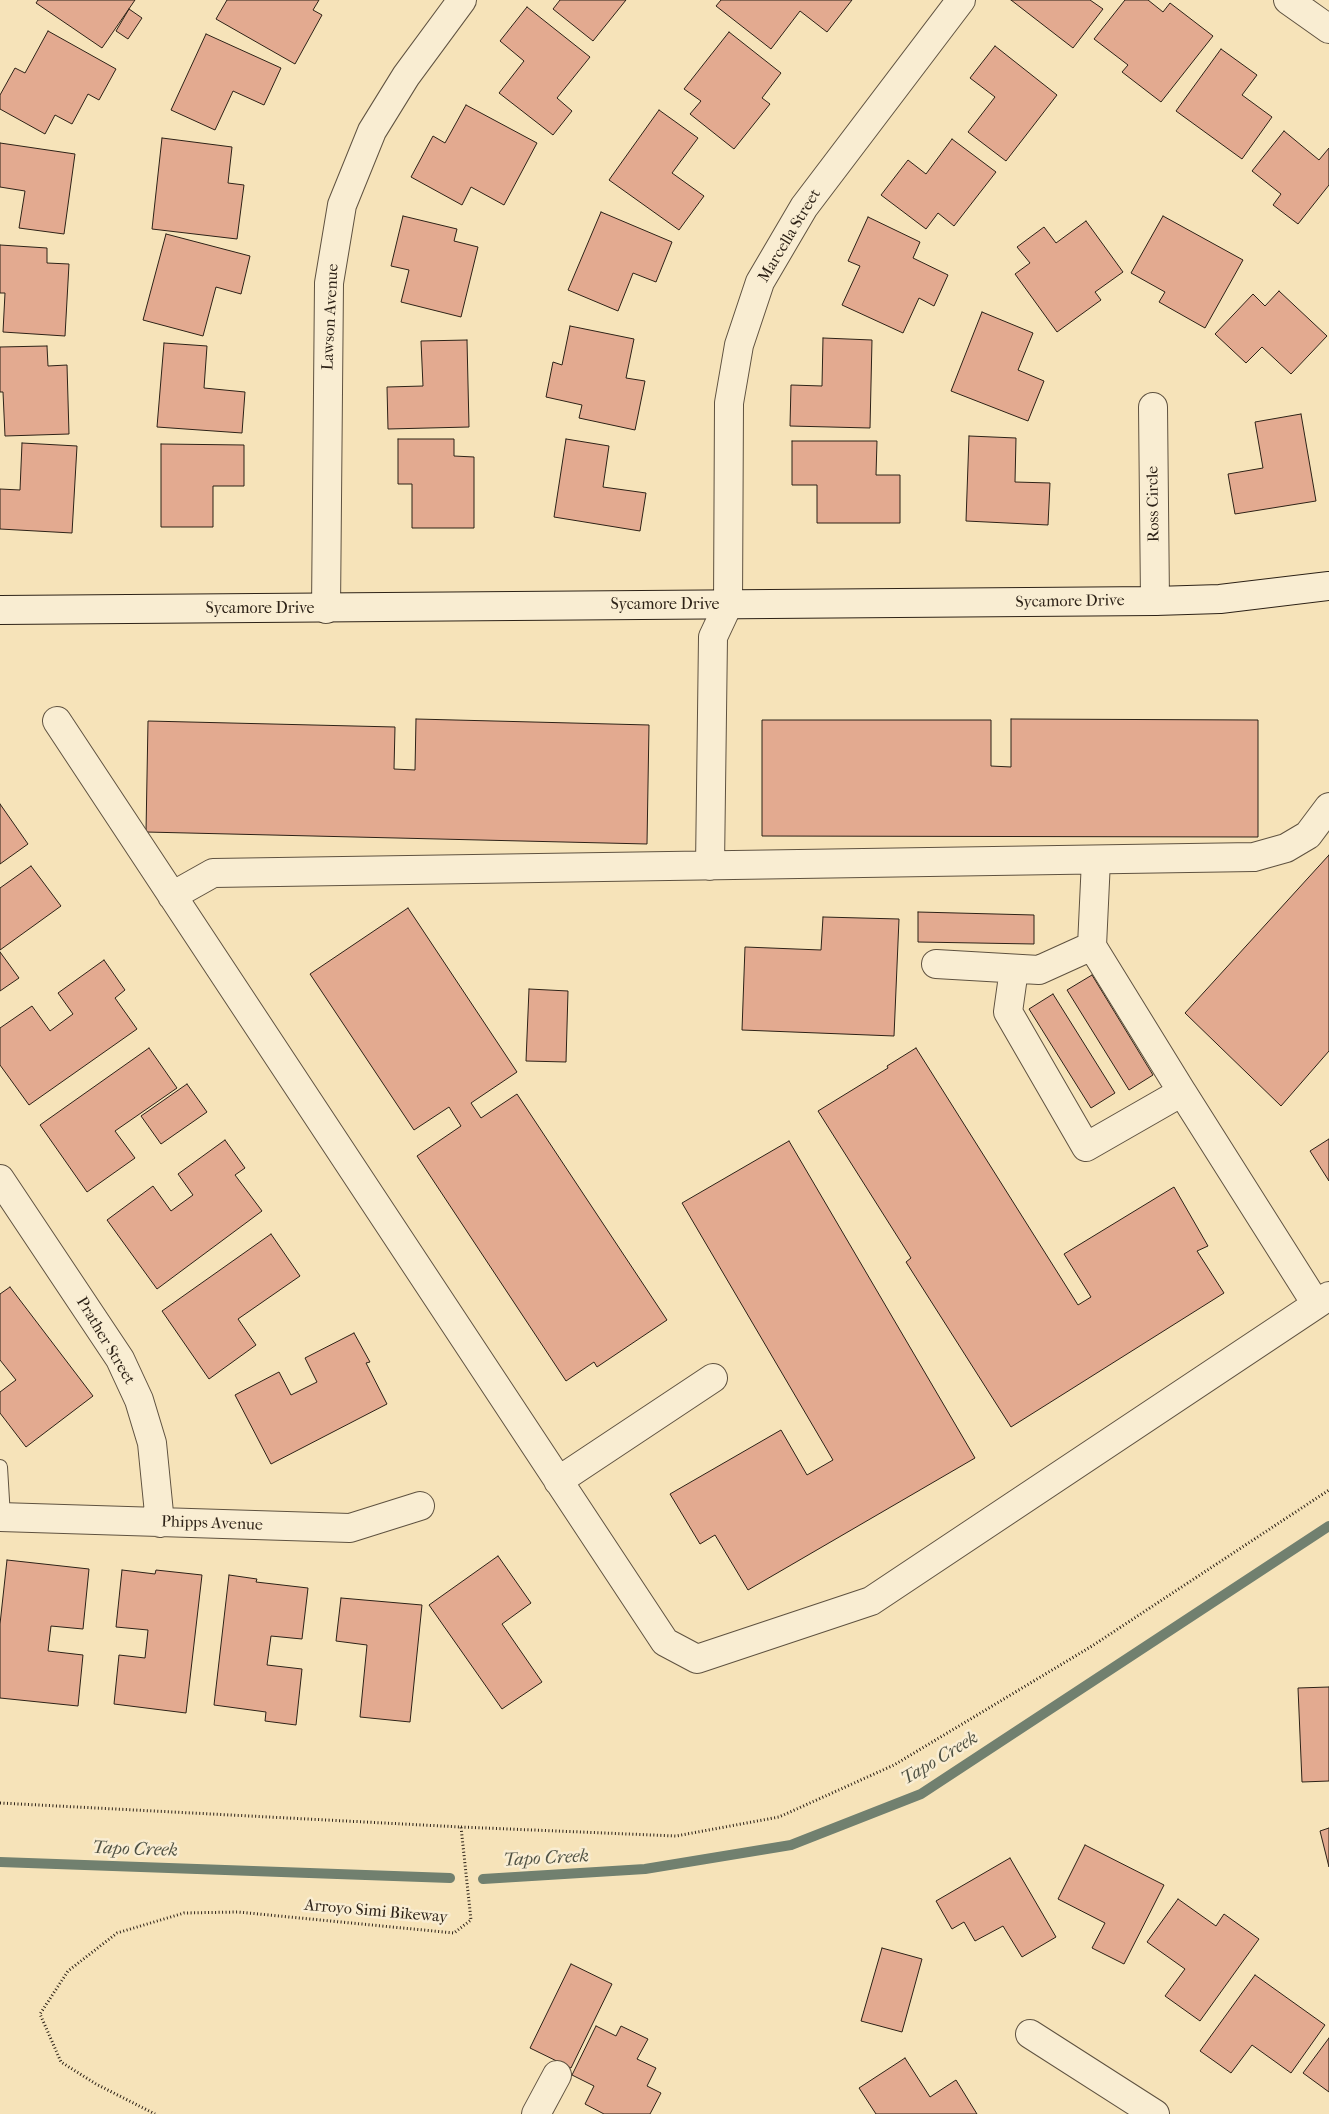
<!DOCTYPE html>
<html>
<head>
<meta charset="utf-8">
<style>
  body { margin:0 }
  canvas { display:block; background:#f6e3b9 }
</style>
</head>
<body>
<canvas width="1329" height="2114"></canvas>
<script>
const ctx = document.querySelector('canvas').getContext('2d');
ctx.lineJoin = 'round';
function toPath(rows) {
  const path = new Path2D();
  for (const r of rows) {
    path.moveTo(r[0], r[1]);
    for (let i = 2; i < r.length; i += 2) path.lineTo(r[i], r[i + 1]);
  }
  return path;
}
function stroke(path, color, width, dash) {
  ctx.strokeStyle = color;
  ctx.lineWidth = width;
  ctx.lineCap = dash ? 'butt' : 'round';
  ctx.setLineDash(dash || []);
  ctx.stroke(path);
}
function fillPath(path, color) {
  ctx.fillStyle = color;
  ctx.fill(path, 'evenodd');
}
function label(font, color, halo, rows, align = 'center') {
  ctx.font = font + ' "IM FELL French Canon",serif';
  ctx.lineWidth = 5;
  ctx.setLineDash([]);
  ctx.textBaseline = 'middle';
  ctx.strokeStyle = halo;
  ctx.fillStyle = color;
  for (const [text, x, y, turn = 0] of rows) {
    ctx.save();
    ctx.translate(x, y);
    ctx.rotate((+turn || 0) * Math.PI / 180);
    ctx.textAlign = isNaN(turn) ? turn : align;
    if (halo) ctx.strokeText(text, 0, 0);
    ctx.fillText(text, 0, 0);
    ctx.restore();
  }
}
stroke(toPath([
  [0,1862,450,1878],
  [483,1879,645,1869,791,1845,921,1794,1329,1526]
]), '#71806f', 10);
const building = toPath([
  [38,0,135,0,102,48,36,3,38,0],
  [227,0,319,0,313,10,322,15,295,64,216,19,227,0],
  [560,0,626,0,593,41,553,9,560,0],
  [721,0,852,0,827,32,800,11,771,49,716,6,721,0],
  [1011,0,1090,0,1103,9,1073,48,1011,0],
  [1125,0,1148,0,1163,12,1170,3,1213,36,1161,102,1122,72,1128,65,1094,39,1125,0],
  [527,7,590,57,557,98,572,111,553,135,499,93,524,61,500,41,527,7],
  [129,9,142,18,128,39,116,31,129,9],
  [48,31,116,69,99,100,88,94,72,124,55,115,45,134,0,109,0,95,15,68,25,73,48,31],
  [729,32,781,73,762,98,770,104,734,149,690,114,701,101,684,89,729,32],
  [206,34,281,68,264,105,233,91,215,130,171,110,206,34],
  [995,46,1057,95,1006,161,968,132,995,97,970,78,995,46],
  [1221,49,1257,75,1242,95,1272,117,1242,159,1176,111,1221,49],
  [466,105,537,143,504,205,471,187,462,205,411,177,433,136,445,143,466,105],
  [659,110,698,138,672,173,704,196,679,230,609,180,659,110],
  [1284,131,1319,160,1329,148,1329,185,1298,224,1273,205,1281,194,1252,171,1284,131],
  [162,138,232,147,228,183,244,185,237,239,152,229,162,138],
  [952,139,996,172,954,226,938,213,926,229,881,195,908,160,926,174,952,139],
  [0,143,75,154,64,234,19,228,25,191,0,187,0,143],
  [601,212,672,242,656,282,633,273,618,311,568,290,601,212],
  [403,216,457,229,454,241,478,247,461,317,401,302,409,270,391,266,403,216],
  [1163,216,1243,260,1205,328,1159,302,1165,292,1131,273,1163,216],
  [868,217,920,242,913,258,948,275,934,306,919,298,903,333,842,305,860,266,848,261,868,217],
  [1086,221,1123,272,1095,292,1101,300,1057,332,1015,274,1030,263,1017,247,1044,227,1056,243,1086,221],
  [166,234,250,256,241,294,216,287,203,336,143,320,166,234],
  [0,245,47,248,47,263,69,264,65,336,3,332,5,293,0,293,0,245],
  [1279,291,1327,336,1291,374,1262,347,1246,363,1215,334,1253,294,1265,306,1279,291],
  [982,312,1033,333,1018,370,1044,381,1028,421,951,391,982,312],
  [570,326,634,339,626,378,645,381,635,430,579,418,582,405,546,397,553,362,562,365,570,326],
  [823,338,872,340,870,428,790,426,791,385,822,386,823,338],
  [467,340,469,427,388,429,387,387,423,386,421,341,467,340],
  [164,343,207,346,204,388,245,392,242,433,157,427,164,343],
  [47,346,48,366,67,365,69,434,5,436,3,392,0,392,0,347,47,346],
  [1301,414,1316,501,1235,514,1228,474,1263,468,1255,422,1301,414],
  [969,436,1016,438,1015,482,1050,483,1048,525,966,521,969,436],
  [398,439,454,439,454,456,474,457,474,528,412,528,412,484,398,484,398,439],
  [566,439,609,446,603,487,646,493,640,531,554,517,566,439],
  [792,441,877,441,876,475,900,475,900,523,817,523,817,485,792,485,792,441],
  [22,443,77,446,72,533,0,529,0,489,20,490,22,443],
  [161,444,244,445,244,486,213,486,213,527,161,527,161,444],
  [416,719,649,725,647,844,146,832,148,721,395,727,394,769,415,770,416,719],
  [1011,719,1258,720,1258,837,762,836,762,720,991,720,991,766,1011,767,1011,719],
  [0,804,28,844,0,864,0,804],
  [1329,855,1329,1051,1281,1106,1185,1013,1329,855],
  [31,866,61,906,0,950,0,888,31,866],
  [408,908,517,1072,471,1103,481,1118,517,1094,667,1320,597,1367,594,1362,566,1381,417,1156,461,1126,449,1107,414,1130,310,974,408,908],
  [918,912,1034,915,1034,944,918,942,918,912],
  [823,917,899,919,894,1036,742,1030,745,947,821,950,823,917],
  [0,952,19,978,0,991,0,952],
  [104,960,125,990,115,998,137,1029,29,1105,0,1065,0,1028,32,1006,50,1031,73,1014,58,993,104,960],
  [1092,975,1153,1075,1129,1090,1067,990,1092,975],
  [529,989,568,991,566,1062,526,1061,529,989],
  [1053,994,1115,1093,1091,1108,1029,1009,1053,994],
  [149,1048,177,1088,115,1131,135,1158,87,1192,40,1125,149,1048],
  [916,1048,1078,1305,1091,1297,1064,1254,1174,1187,1208,1246,1197,1251,1224,1293,1011,1427,906,1262,911,1258,818,1111,888,1068,887,1066,916,1048],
  [187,1084,207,1112,161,1144,141,1116,187,1084],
  [1329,1139,1329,1181,1310,1151,1329,1139],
  [225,1140,245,1168,235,1175,262,1211,157,1289,107,1220,153,1186,171,1211,193,1195,178,1174,225,1140],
  [789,1141,975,1458,748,1590,715,1535,700,1544,670,1494,781,1430,807,1475,833,1460,682,1203,789,1141],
  [271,1234,300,1276,238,1319,256,1345,209,1379,162,1311,271,1234],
  [10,1287,93,1396,26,1447,0,1413,0,1392,16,1380,0,1360,0,1294,10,1287],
  [354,1333,370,1362,366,1363,387,1404,271,1464,235,1395,279,1372,291,1395,317,1382,305,1358,354,1333],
  [498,1556,531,1603,502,1624,542,1682,502,1709,429,1605,498,1556],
  [7,1560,89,1569,83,1629,51,1626,48,1651,83,1655,78,1706,0,1698,0,1624,7,1560],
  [122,1570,155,1574,156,1570,202,1575,186,1713,114,1704,119,1655,145,1658,148,1630,116,1627,122,1570],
  [229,1575,257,1579,256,1582,308,1588,302,1639,271,1636,267,1665,302,1669,296,1725,265,1721,266,1712,214,1705,229,1575],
  [341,1598,422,1605,410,1722,360,1717,367,1645,336,1641,341,1598],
  [1329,1687,1329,1781,1302,1782,1298,1688,1329,1687],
  [1329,1828,1329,1867,1320,1831,1329,1828],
  [1085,1845,1164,1885,1124,1964,1092,1948,1105,1923,1058,1899,1085,1845],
  [1010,1858,1056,1937,1022,1957,1003,1926,975,1941,964,1922,952,1929,936,1901,1010,1858],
  [1178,1899,1216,1926,1224,1914,1259,1939,1200,2021,1165,1996,1185,1969,1147,1942,1178,1899],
  [882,1948,922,1959,902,2032,861,2021,882,1948],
  [571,1964,612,1984,571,2068,530,2048,571,1964],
  [1255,1975,1325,2025,1291,2073,1252,2045,1231,2073,1200,2051,1255,1975],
  [596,2026,616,2036,621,2026,648,2039,637,2059,656,2068,647,2086,661,2093,650,2114,604,2114,585,2104,594,2086,572,2075,596,2026],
  [1329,2038,1329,2092,1303,2073,1329,2038],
  [905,2058,930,2097,956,2080,977,2114,876,2114,859,2088,905,2058]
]);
fillPath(building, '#e3aa90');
stroke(building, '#2d2217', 1);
const service = toPath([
  [0,1467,3,1517]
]);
const minor = toPath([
  [1288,0,1329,29],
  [1153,407,1155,601],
  [326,609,329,283,342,205,372,131,406,76,462,0],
  [57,721,665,1642,697,1659,871,1601,1329,1296],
  [710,866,713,637,728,605,729,403,739,345,760,282,804,207,961,0],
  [172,896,213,873,1254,857,1286,848,1308,835,1329,807],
  [936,964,1039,970,1092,946,1096,860],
  [1014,969,1008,1012,1086,1147,1182,1092,1092,946],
  [1182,1092,1316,1304],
  [0,1179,120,1359,139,1400,152,1443,160,1523],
  [558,1481,713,1378],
  [0,1517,350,1528,420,1506],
  [1030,2034,1155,2114],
  [536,2114,557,2075]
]);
const secondary = toPath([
  [0,610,1155,601,1220,599,1329,586]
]);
stroke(service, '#5f5240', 16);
stroke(minor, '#5f5240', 30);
stroke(secondary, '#2d2217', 30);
stroke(toPath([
  [0,1803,461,1827,471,1920,454,1933,238,1912,184,1913,117,1933,68,1971,40,2014,61,2062,96,2084,155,2114],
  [461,1827,676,1836,779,1817,894,1765,1092,1646,1329,1490]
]), '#2d2217', 3, [1, 2.5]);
stroke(service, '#f9edd2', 14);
stroke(minor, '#f9edd2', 28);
stroke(secondary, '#f9edd2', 28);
label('16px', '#2d2217', '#f9edd2', [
  ["Marcella Street",790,236,-59],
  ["Lawson Avenue",331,317,-87],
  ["Ross Circle",1154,504,-91],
  ["Sycamore Drive",1070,602,-1],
  ["Sycamore Drive",665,605],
  ["Sycamore Drive",260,609],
  ["Prather Street",105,1341,59],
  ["Phipps Avenue",212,1524,2],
  ["Arroyo Simi Bikeway",376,1912,5]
]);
label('italic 18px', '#4f5143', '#f9edd2', [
  ["Tapo Creek",940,1759,-31],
  ["Tapo Creek",135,1850,2],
  ["Tapo Creek",546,1859,-3]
]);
</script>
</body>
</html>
